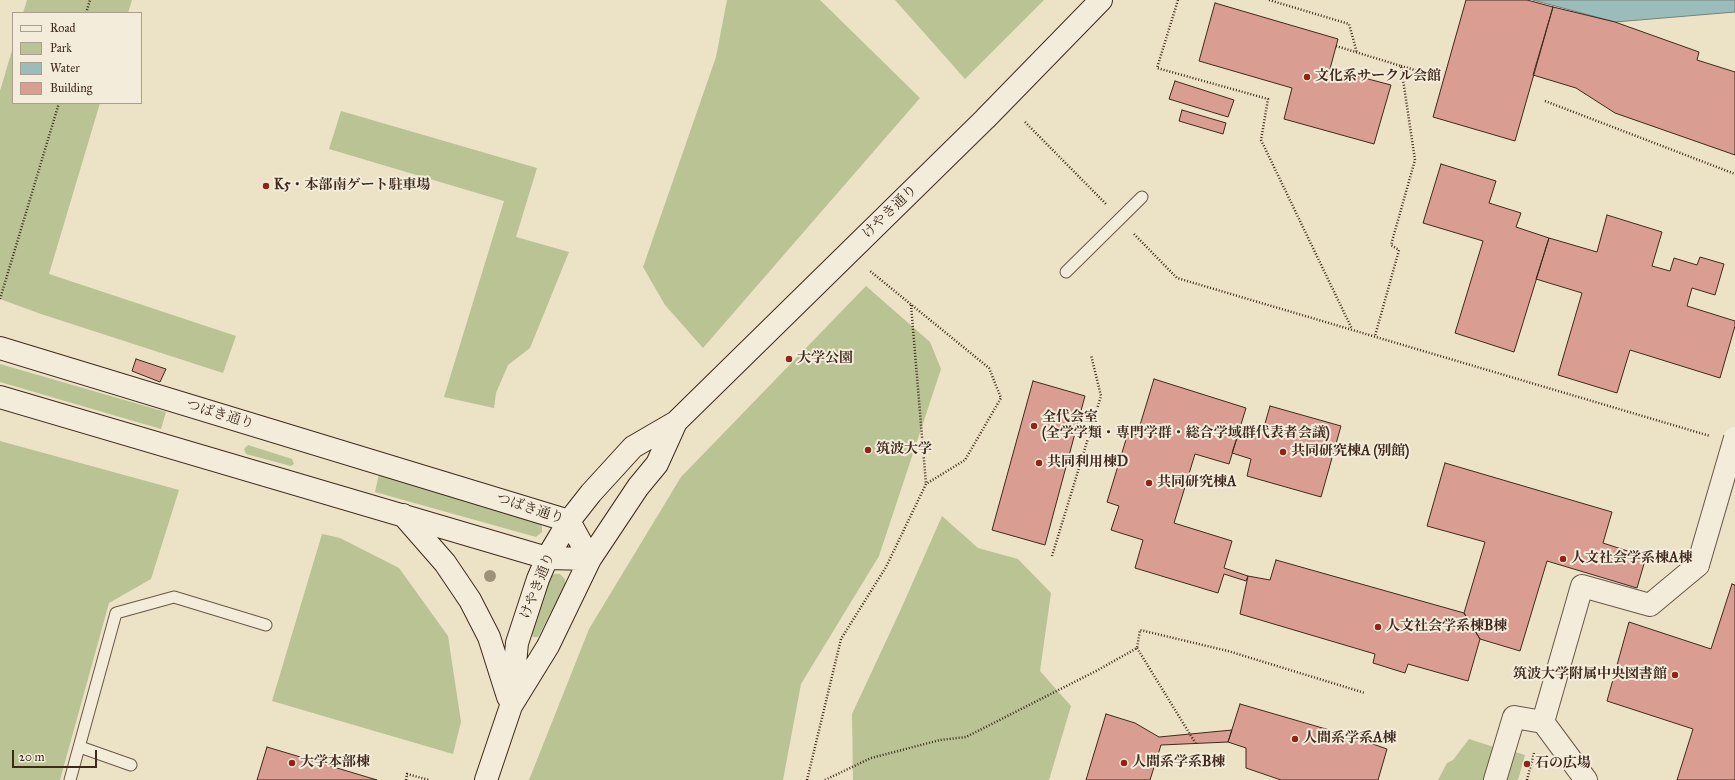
<!DOCTYPE html>
<html>
<head>
<meta charset="utf-8">
<style>
  body { margin:0 }
  #map { position:relative; width:1735px; height:780px; overflow:hidden; background:#ece2c6; font-family:"IM FELL Great Primer",serif }
  canvas { display:block }
  .legend { position:absolute; left:12px; top:12px; width:130px; height:92px; box-sizing:border-box; background:#f3ecda; border:1px solid #ab9e8e; margin:0; padding:5px 7px; list-style:none; font-size:12px; color:#3f291d }
  .legend li { display:flex; align-items:center; gap:8px; height:20px }
  .legend b { width:20px; border:1px solid #ab9e8e }
  .scale { position:absolute; left:12px; top:750px; width:85px; height:18px; box-sizing:border-box; border:2px solid #3f291d; border-top:0; padding-left:5px; font-size:12px; line-height:14px; white-space:nowrap; color:#3f291d; -webkit-text-stroke:3px #f3ecda; paint-order:stroke }
</style>
</head>
<body>
<div id="map">
<canvas width="1735" height="780"></canvas>
<ul class="legend">
<li><b style="height:5px;background:#f3ecda"></b>Road</li>
<li><b style="height:11px;background:#b9c394"></b>Park</li>
<li><b style="height:11px;background:#9abdbb"></b>Water</li>
<li><b style="height:11px;background:#d99d91"></b>Building</li>
</ul>
<div class="scale">20 m</div>
</div>
<script>
const ctx = document.querySelector('canvas').getContext('2d');
ctx.lineJoin = 'round';
function fillPath(path, color) {
  ctx.fillStyle = color;
  ctx.fill(path, 'evenodd');
}
function toPath(rows) {
  const path = new Path2D();
  for (const r of rows) {
    path.moveTo(r[0], r[1]);
    for (let i = 2; i < r.length; i += 2) path.lineTo(r[i], r[i + 1]);
  }
  return path;
}
function stroke(path, color, width, dash) {
  ctx.strokeStyle = color;
  ctx.lineWidth = width;
  ctx.lineCap = dash ? 'butt' : 'round';
  ctx.setLineDash(dash || []);
  ctx.stroke(path);
}
function label(font, color, halo, rows, align = 'center') {
  ctx.font = font + ' "IM FELL Great Primer","Noto Serif JP",serif';
  ctx.lineWidth = 4;
  ctx.setLineDash([]);
  ctx.textBaseline = 'middle';
  ctx.strokeStyle = halo;
  ctx.fillStyle = color;
  for (const [text, x, y, turn = 0] of rows) {
    ctx.save();
    ctx.translate(x, y);
    ctx.rotate((+turn || 0) * Math.PI / 180);
    ctx.textAlign = isNaN(turn) ? turn : align;
    if (halo) ctx.strokeText(text, 0, 0);
    ctx.fillText(text, 0, 0);
    ctx.restore();
  }
}
fillPath(toPath([
  [27,0,132,0,128,13,23,13],
  [727,0,820,0,920,98,703,348,665,305,643,267,716,57],
  [895,0,1044,0,965,79],
  [13,47,13,103,100,103,49,274,236,336,223,373,41,314,0,299,0,91],
  [341,111,537,168,516,237,569,252,530,348,508,365,496,393,494,408,444,397,504,201,329,149],
  [866,286,930,342,941,369,879,556,801,684,783,780,529,780,589,629,681,477],
  [0,364,166,412,161,429,0,382],
  [0,441,179,490,151,579,109,603,60,780,0,780],
  [248,445,292,459,294,464,291,466,246,454,244,449],
  [379,474,534,518,542,526,542,532,536,537,375,492],
  [942,516,978,548,1018,559,1051,593,1040,671,1071,706,1049,780,853,780,852,714,901,609],
  [322,534,340,538,399,568,448,636,461,722,453,754,272,701],
  [554,574,560,574,565,579,565,585,538,637,533,637,531,633,549,578],
  [1469,739,1497,748,1487,780,1438,780,1447,763,1453,760],
  [1515,752,1525,755,1518,780,1507,780]
]), '#b9c394');
const water = toPath([
  [1533,0,1735,0,1735,12,1615,22,1533,0]
]);
fillPath(water, '#9abdbb');
stroke(water, '#76827c', 1);
const building = toPath([
  [1466,0,1527,0,1553,7,1515,141,1433,117,1466,0],
  [1215,3,1338,39,1330,69,1391,85,1374,144,1284,119,1292,88,1199,61,1215,3],
  [1553,7,1615,22,1699,52,1697,60,1735,72,1735,155,1615,113,1576,88,1533,75,1553,7],
  [1175,81,1234,100,1228,117,1169,99,1175,81],
  [1182,110,1226,123,1223,134,1179,121,1182,110],
  [1441,164,1496,181,1489,203,1521,213,1516,227,1549,238,1514,352,1455,333,1483,241,1423,223,1441,164],
  [1607,215,1662,232,1652,266,1670,271,1674,258,1697,265,1700,257,1724,264,1715,295,1692,288,1687,306,1735,321,1735,326,1720,378,1630,350,1617,393,1558,375,1582,293,1536,279,1549,238,1597,252,1607,215],
  [136,359,166,369,160,382,132,371,136,359],
  [1154,379,1246,408,1229,464,1195,454,1174,523,1232,541,1224,568,1248,576,1246,581,1224,574,1218,593,1135,568,1143,540,1111,530,1119,506,1107,502,1128,433,1137,435,1154,379],
  [1033,381,1085,396,1045,545,992,530,1033,381],
  [1270,406,1341,426,1321,497,1247,476,1251,459,1232,453,1240,428,1262,434,1270,406],
  [1445,463,1612,512,1603,543,1646,557,1637,588,1547,561,1520,651,1480,639,1464,613,1485,542,1427,526,1445,463],
  [1276,560,1464,613,1480,639,1468,681,1408,664,1405,673,1373,663,1375,654,1240,614,1248,576,1270,580,1276,560],
  [1732,584,1735,585,1735,780,1677,780,1693,729,1607,701,1629,622,1711,649,1732,584],
  [1240,704,1350,736,1387,749,1378,780,1281,780,1246,768,1246,748,1228,742,1240,704],
  [1106,714,1135,723,1159,737,1232,730,1228,742,1161,745,1150,780,1086,780,1106,714],
  [267,747,377,780,257,780,267,747]
]);
fillPath(building, '#d99d91');
stroke(building, '#3f291d', 1);
const lane = toPath([
  [1066,272,1142,197],
  [80,747,131,765],
  [70,780,116,613,174,597,266,625]
]);
const street = toPath([
  [1543,722,1586,780],
  [1495,780,1514,717,1543,722,1582,586,1650,605,1698,565]
]);
const secondary = toPath([
  [0,348,569,521,590,559],
  [0,397,547,558,590,559],
  [403,515,445,563,470,600,489,637,508,697],
  [511,706,517,643,538,579,547,558,569,521,591,493,633,447,676,422,985,119,1101,0],
  [486,780,511,706,548,646,590,559,638,487,657,464,676,422]
]);
stroke(lane, '#6a5747', 13);
stroke(street, '#6a5747', 24);
stroke(secondary, '#3f291d', 24);
stroke(toPath([
  [1178,0,1157,68,1268,99,1261,140,1352,329],
  [1269,0,1349,24,1357,53],
  [86,13,90,0],
  [1336,46,1401,66,1415,160,1391,245,1399,250,1375,336],
  [1401,66,1432,75],
  [1545,101,1735,174],
  [1025,122,1106,204],
  [1134,234,1177,278,1710,436],
  [0,299,59,103],
  [911,305,926,484],
  [1052,556,1101,396,1091,355],
  [1137,648,1196,744],
  [406,780,407,774,429,780],
  [807,780,841,639,886,567,926,484,965,460,1001,398,989,368,870,271],
  [825,780,871,758,940,740,966,737,1098,670,1137,648,1140,630,1228,651,1365,693],
  [1527,780,1534,753]
]), '#3f291d', 2.5, [1, 2]);
stroke(lane, '#f3ecda', 11);
stroke(street, '#f3ecda', 22);
stroke(secondary, '#f3ecda', 22);
const streetBridge = toPath([
  [1698,565,1735,438]
]);
stroke(streetBridge, '#6a5747', 24, []);
stroke(streetBridge, '#f3ecda', 22);
ctx.fillStyle = '#9e927a';
for (const [x, y] of [
  [490,576]
]) {
  ctx.beginPath();
  ctx.arc(x, y, 6, 0, 2 * Math.PI);
  ctx.fill();
}
for (const [x, y, r, color] of [
  [1307,77,4,"#8f2418"],
  [266,186,4,"#8f2418"],
  [789,359,4,"#8f2418"],
  [1034,426,4,"#8f2418"],
  [868,450,4,"#8f2418"],
  [1283,452,4,"#8f2418"],
  [1039,463,4,"#8f2418"],
  [1149,483,4,"#8f2418"],
  [1563,559,4,"#8f2418"],
  [1378,627,4,"#8f2418"],
  [1675,675,4,"#8f2418"],
  [1295,739,4,"#8f2418"],
  [292,763,4,"#8f2418"],
  [1124,763,4,"#8f2418"],
  [1527,764,4,"#8f2418"]
]) {
  const dot = new Path2D();
  dot.arc(x, y, r, 0, 2 * Math.PI);
  ctx.fillStyle = color;
  ctx.fill(dot);
  stroke(dot, '#f3ecda', 1.5);
}
label('bold 14px', '#3f291d', '#f3ecda', [
  ["文化系サークル会館",1315,77],
  ["K5・本部南ゲート駐車場",274,186],
  ["大学公園",797,359],
  ["全代会室",1042,418],
  ["(全学学類・専門学群・総合学域群代表者会議)",1042,434],
  ["筑波大学",876,450],
  ["共同研究棟A (別館)",1291,452],
  ["共同利用棟D",1047,463],
  ["共同研究棟A",1157,483],
  ["人文社会学系棟A棟",1571,559],
  ["人文社会学系棟B棟",1386,627],
  ["筑波大学附属中央図書館",1667,675,"right"],
  ["人間系学系A棟",1303,739],
  ["大学本部棟",300,763],
  ["人間系学系B棟",1132,763],
  ["石の広場",1535,764]
], 'left');
label('14px', '#3f291d', '#f3ecda', [
  ["けやき通り",890,212,-44],
  ["つばき通り",220,415,17],
  ["つばき通り",530,509,18],
  ["けやき通り",538,586,-68]
]);
</script>
</body>
</html>
